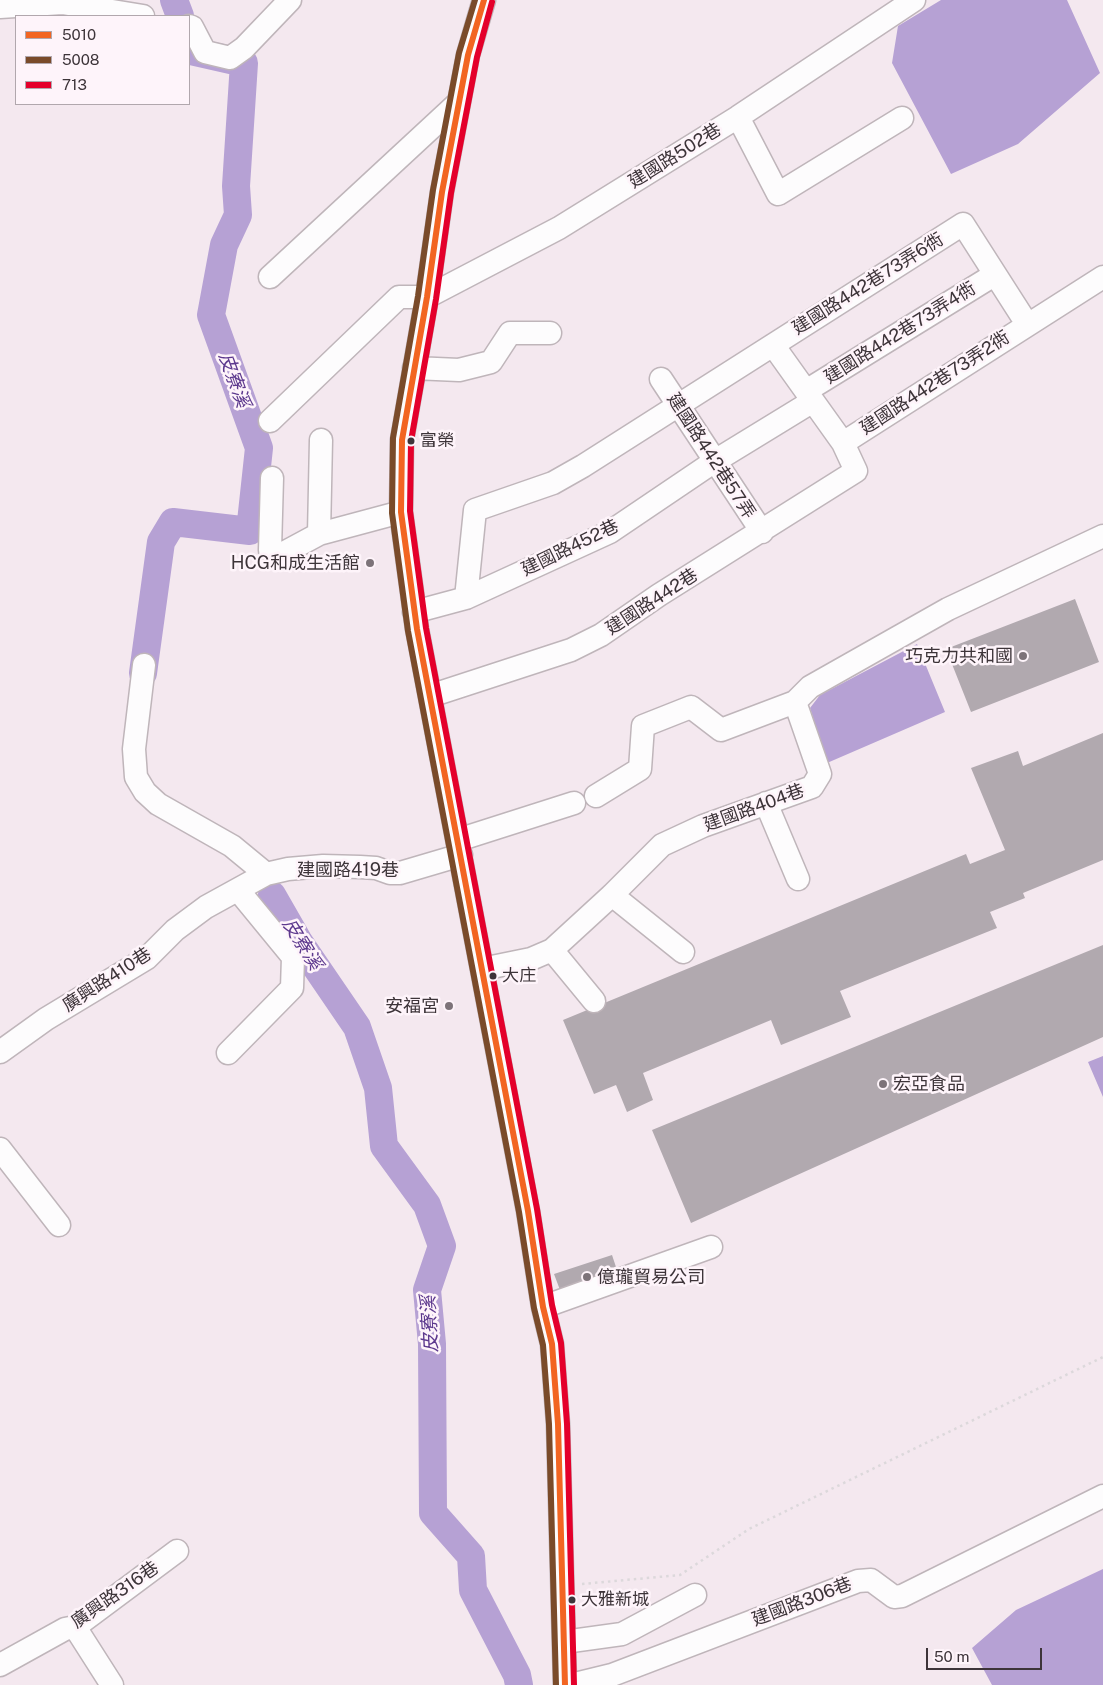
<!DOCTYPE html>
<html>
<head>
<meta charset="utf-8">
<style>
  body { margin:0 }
  #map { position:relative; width:1103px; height:1685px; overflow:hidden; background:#f4e8ef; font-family:"Public Sans",sans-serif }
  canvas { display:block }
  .legend { position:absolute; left:15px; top:15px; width:175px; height:90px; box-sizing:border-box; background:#fef4fa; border:1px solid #b1a7ad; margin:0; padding:6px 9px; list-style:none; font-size:15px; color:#3d3439 }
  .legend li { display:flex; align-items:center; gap:10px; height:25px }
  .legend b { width:25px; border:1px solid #b1a7ad }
  .scale { position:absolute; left:926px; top:1648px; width:116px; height:22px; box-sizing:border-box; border:2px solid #3d3439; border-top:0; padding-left:6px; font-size:15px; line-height:18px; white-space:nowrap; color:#3d3439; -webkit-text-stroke:4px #fef4fa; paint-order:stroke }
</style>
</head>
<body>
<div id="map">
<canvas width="1103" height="1685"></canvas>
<ul class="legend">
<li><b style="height:6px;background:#f26522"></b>5010</li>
<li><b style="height:6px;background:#7a4b2a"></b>5008</li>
<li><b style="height:6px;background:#e4002b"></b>713</li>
</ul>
<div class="scale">50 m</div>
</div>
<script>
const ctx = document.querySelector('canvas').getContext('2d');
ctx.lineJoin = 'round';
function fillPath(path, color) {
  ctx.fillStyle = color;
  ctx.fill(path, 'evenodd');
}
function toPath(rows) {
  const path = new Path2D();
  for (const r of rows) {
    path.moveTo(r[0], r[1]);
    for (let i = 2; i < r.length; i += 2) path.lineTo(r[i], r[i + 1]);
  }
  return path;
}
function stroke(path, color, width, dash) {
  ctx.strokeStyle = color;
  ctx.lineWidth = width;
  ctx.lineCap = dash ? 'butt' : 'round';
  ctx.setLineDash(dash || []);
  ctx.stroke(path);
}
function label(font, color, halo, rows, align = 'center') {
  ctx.font = font + ' "Public Sans","Noto Sans TC",sans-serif';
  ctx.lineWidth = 5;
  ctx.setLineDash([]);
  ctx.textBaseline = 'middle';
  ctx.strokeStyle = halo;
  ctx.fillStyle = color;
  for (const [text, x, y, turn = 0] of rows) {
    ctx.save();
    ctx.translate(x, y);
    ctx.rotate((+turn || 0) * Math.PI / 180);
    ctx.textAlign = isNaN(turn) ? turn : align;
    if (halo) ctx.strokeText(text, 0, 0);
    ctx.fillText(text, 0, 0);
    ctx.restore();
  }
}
fillPath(toPath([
  [941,0,1067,0,1100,73,1018,144,951,174,892,63,898,26],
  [917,644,945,712,827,763,810,708,820,695],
  [1103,1056,1103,1097,1088,1062],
  [1103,1569,1103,1685,992,1685,972,1648,1016,1610]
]), '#b6a1d4');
stroke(toPath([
  [174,0,180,16],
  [143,673,161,542,173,522,250,531,259,448,211,315,224,245,238,215,236,186,244,63,191,51,189,43],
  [272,895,299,942,357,1027,378,1088,384,1146,427,1205,442,1246,427,1290,432,1344,433,1513,471,1556,473,1590,517,1675,519,1685]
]), '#b6a1d4', 28);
fillPath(toPath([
  [1075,599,1099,662,971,712,946,649],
  [1103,733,1103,860,1023,893,1025,898,990,912,997,928,840,991,851,1017,781,1045,771,1020,643,1073,653,1100,627,1112,616,1085,594,1094,563,1020,966,854,970,864,1005,850,971,768,1018,751,1023,766],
  [1103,945,1103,1037,691,1223,652,1130],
  [612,1255,620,1279,563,1298,554,1274]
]), '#b1a9af');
const minor = toPath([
  [484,0,468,55,442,192,427,297,402,440,401,512,417,629,528,1211,543,1307,552,1344,558,1424,565,1685],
  [0,7,62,3,143,16],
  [189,26,192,27,205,52,230,58,244,48,290,0],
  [738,117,778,194,902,118],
  [270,277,459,102],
  [414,368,459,370,491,362,510,333,550,333],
  [661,379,762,532],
  [806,391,994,275],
  [270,421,399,297,427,297,559,228,738,117,914,0],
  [843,443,1103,277],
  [272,478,270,550,280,555,319,534,401,512],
  [319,534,321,440],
  [466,598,475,510,553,483,583,466,963,224,1027,324],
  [414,612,466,598,610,532,715,461,813,401],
  [144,665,134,749,136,777,145,792,158,804,232,846,266,874],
  [430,696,571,650,601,635,659,595,856,471,843,443,773,345],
  [596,796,640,769,643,726,691,707,721,730,795,702],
  [766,803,798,879],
  [458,840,574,803],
  [612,895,683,952],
  [552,950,594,1001],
  [482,969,531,959,552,950,612,895,662,845,703,826,812,787,820,774,795,702,810,687,948,609,1103,536],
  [0,1052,46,1019,147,958,175,930,206,907,266,874,288,869,323,866,360,867,376,868,390,873,400,873,461,855],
  [228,1053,292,988,293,957,238,890],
  [0,1149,59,1225],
  [543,1307,711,1247],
  [75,1627,112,1685],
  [564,1642,622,1634,695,1595],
  [0,1665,65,1629,75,1627,177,1551],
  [571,1685,612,1675,858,1581,871,1580,894,1597,902,1596,1103,1496]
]);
stroke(minor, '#bfb5ba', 25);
stroke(toPath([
  [582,1584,680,1575,749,1529,1103,1357]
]), '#dcd8db', 2.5, [2.5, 4]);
stroke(minor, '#fdfcfd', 22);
stroke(toPath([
  [484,0,468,55,442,192,427,297,402,440,401,512,417,629,528,1211,543,1307,552,1344,558,1424,565,1685]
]), '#f26522', 6);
stroke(toPath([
  [475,0,459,53,433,190,418,296,393,438,392,513,408,631,519,1212,534,1308,543,1345,549,1424,556,1685]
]), '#7a4b2a', 6);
stroke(toPath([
  [492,2,477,57,451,193,436,299,411,441,410,511,426,628,537,1209,552,1305,561,1343,567,1424,574,1685]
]), '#e4002b', 6);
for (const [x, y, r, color] of [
  [411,441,4.5,"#3d3439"],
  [370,563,5,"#7d7379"],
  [1023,656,5,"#7d7379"],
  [493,976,4.5,"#3d3439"],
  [449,1006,5,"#7d7379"],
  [883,1084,5,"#7d7379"],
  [587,1277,5,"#7d7379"],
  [572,1600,4.5,"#3d3439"]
]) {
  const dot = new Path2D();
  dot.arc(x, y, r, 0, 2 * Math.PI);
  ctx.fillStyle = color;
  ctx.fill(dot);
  stroke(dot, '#fef4fa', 2);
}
label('17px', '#3d3439', '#fef4fa', [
  ["富榮",420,441],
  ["大庄",502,976],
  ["大雅新城",581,1600]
], 'left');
label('18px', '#3d3439', '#fef4fa', [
  ["建國路502巷",675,156,-32],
  ["建國路442巷73弄6衖",868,284,-32],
  ["建國路442巷73弄4衖",900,333,-32],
  ["建國路442巷73弄2衖",935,383,-33],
  ["建國路442巷57弄",711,456,57],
  ["建國路452巷",570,548,-26],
  ["建國路442巷",652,602,-33],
  ["建國路404巷",754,808,-20],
  ["建國路419巷",348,870],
  ["廣興路410巷",107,980,-33],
  ["廣興路316巷",115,1595,-35],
  ["建國路306巷",802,1602,-21]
]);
label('18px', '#3d3439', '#fef4fa', [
  ["HCG和成生活館",360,563],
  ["巧克力共和國",1013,656],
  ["安福宮",439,1006],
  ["宏亞食品",893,1084,"left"],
  ["億瓏貿易公司",597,1277,"left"]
], 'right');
label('italic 19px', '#5d398e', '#fef4fa', [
  ["皮寮溪",234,380,70],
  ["皮寮溪",302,944,58],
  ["皮寮溪",430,1324,-93]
]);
</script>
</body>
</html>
